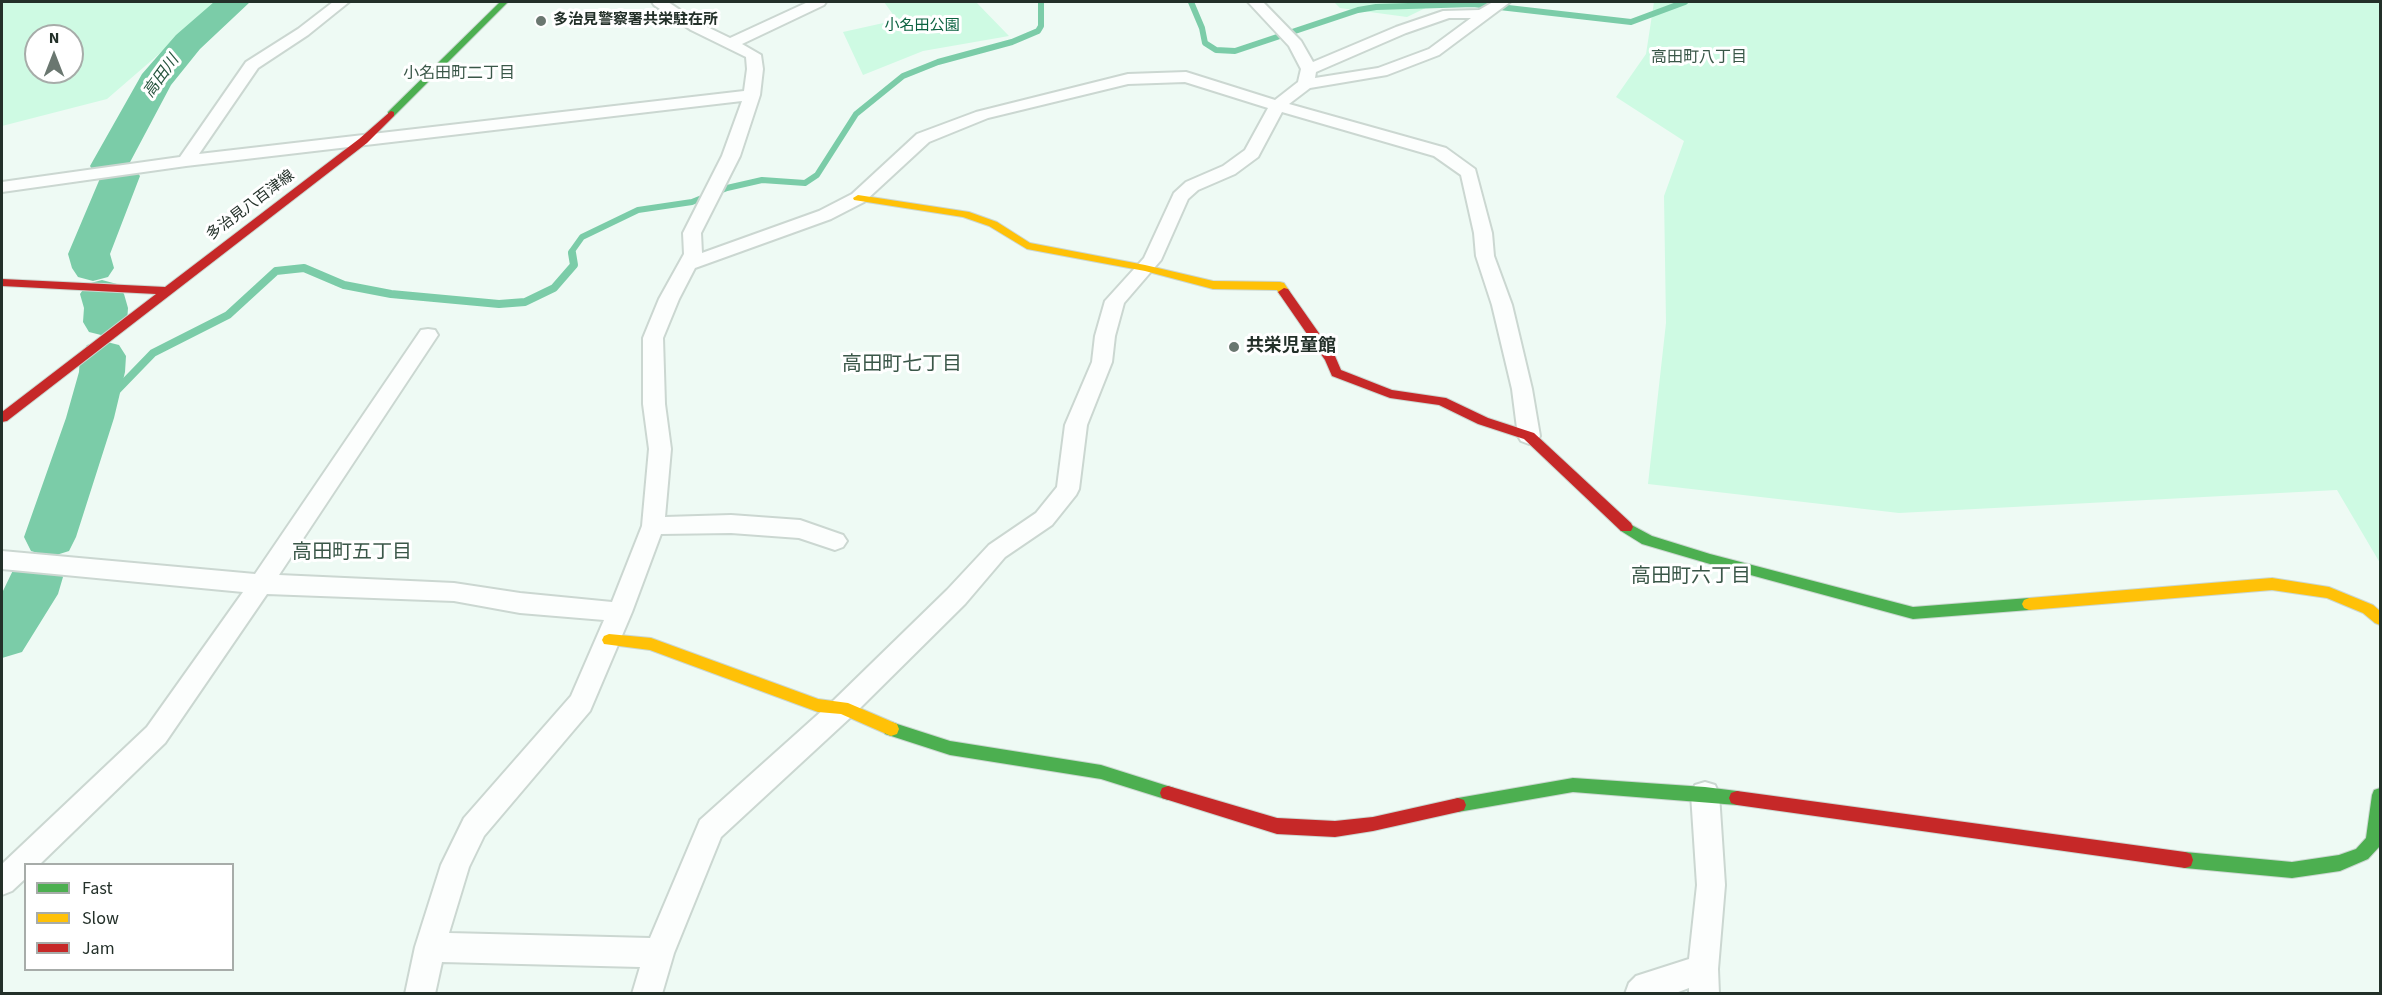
<!DOCTYPE html>
<html>
<head>
<meta charset="utf-8">
<style>
  body { margin:0 }
  #map { position:relative; width:2382px; height:995px; overflow:hidden; background:#eefaf4; font-family:"Source Sans 3",sans-serif }
  canvas { display:block }
  .frame { position:absolute; inset:0; border:3px solid #233029; pointer-events:none }
  .legend { position:absolute; left:24px; top:863px; width:210px; height:108px; box-sizing:border-box; background:#fff; border:2px solid #a7aca9; margin:0; padding:8px 10px; list-style:none; font-size:18px; color:#233029 }
  .legend li { display:flex; align-items:center; gap:12px; height:30px }
  .legend b { width:30px; border:2px solid #a7aca9 }
  .north { position:absolute; left:24px; top:24px; width:60px; height:60px; box-sizing:border-box; background:#fff; border:2px solid #a7aca9; border-radius:50%; rotate:0deg; font-size:16px; font-weight:700; line-height:24px; text-align:center; color:#233029 }
  .north::after { content:''; display:block; margin:auto; width:21px; height:27px; background:#6a7770; clip-path:polygon(50% 0,100% 100%,50% 72%,0 100%) }
</style>
</head>
<body>
<div id="map">
<canvas width="2382" height="995"></canvas>
<div class="frame"></div>
<ul class="legend">
<li><b style="height:8px;background:#4caf50"></b>Fast</li>
<li><b style="height:8px;background:#ffc107"></b>Slow</li>
<li><b style="height:8px;background:#c62828"></b>Jam</li>
</ul>
<div class="north">N</div>
</div>
<script>
const ctx = document.querySelector('canvas').getContext('2d');
ctx.lineJoin = 'round';
function fillPath(path, color) {
  ctx.fillStyle = color;
  ctx.fill(path, 'evenodd');
}
function toPath(rows) {
  const path = new Path2D();
  for (const r of rows) {
    path.moveTo(r[0], r[1]);
    for (let i = 2; i < r.length; i += 2) path.lineTo(r[i], r[i + 1]);
  }
  return path;
}
function stroke(path, color, width, dash) {
  ctx.strokeStyle = color;
  ctx.lineWidth = width;
  ctx.lineCap = dash ? 'butt' : 'round';
  ctx.setLineDash(dash || []);
  ctx.stroke(path);
}
function label(font, color, halo, rows, align = 'center') {
  ctx.font = font + ' "Source Sans 3","Noto Sans JP",sans-serif';
  ctx.lineWidth = 6;
  ctx.setLineDash([]);
  ctx.textBaseline = 'middle';
  ctx.strokeStyle = halo;
  ctx.fillStyle = color;
  for (const [text, x, y, turn = 0] of rows) {
    ctx.save();
    ctx.translate(x, y);
    ctx.rotate((+turn || 0) * Math.PI / 180);
    ctx.textAlign = isNaN(turn) ? turn : align;
    if (halo) ctx.strokeText(text, 0, 0);
    ctx.fillText(text, 0, 0);
    ctx.restore();
  }
}
fillPath(toPath([
  [2,2,229,2,181,35,107,99,2,126],
  [36,36,72,36,72,72,36,72],
  [884,2,976,2,1009,36,923,51,863,75,843,32,897,20],
  [1334,2,1438,2,1407,17,1340,8],
  [1654,2,2380,2,2380,563,2337,490,1899,513,1648,484,1666,323,1664,196,1684,141,1616,97,1646,54]
]), '#cefae3');
stroke(toPath([
  [1191,2,1202,28,1205,43,1216,50,1235,51,1358,10,1376,7,1473,4,1631,22,1685,2],
  [573,255,572,251,582,237,638,210,692,202,727,188,762,180,805,183,817,175,856,114,903,76,938,62,1012,42,1038,31,1041,26,1041,2]
]), '#7bcca8', 6);
stroke(toPath([
  [90,418,153,353,228,315,276,271,304,268,344,285,391,294,499,304,525,302,554,288,574,265,572,253]
]), '#7bcca8', 8);
fillPath(toPath([
  [214,2,250,2,200,49,171,85,128,166,134,168,140,176,110,254,114,268,108,277,93,281,78,277,72,268,68,254,101,176,95,174,90,166,142,74,176,35,214,2],
  [102,280,117,284,124,294,128,308,127,322,121,332,105,336,89,332,83,322,84,308,80,294,87,284,102,280],
  [103,341,119,345,126,356,125,372,114,418,76,537,69,551,50,557,31,551,24,537,66,418,79,372,80,356,87,345,103,341],
  [36,556,55,562,63,577,58,594,22,652,2,658,2,593,17,562,36,556]
]), '#7bcca8');
const street = toPath([
  [333,2,349,2,308,35,258,68,199,154,744,91,747,69,746,57,691,30,654,5,652,2,668,2,701,24,730,38,808,2,826,2,824,5,742,44,761,55,763,69,760,95,740,156,701,233,702,253,819,211,852,194,917,134,976,112,1128,74,1186,72,1275,100,1298,82,1301,69,1289,46,1248,2,1263,2,1301,41,1313,62,1396,27,1443,11,1479,10,1493,2,1510,2,1439,55,1387,75,1310,88,1289,104,1446,148,1475,169,1492,233,1494,256,1512,305,1532,389,1540,436,1537,441,1529,444,1521,441,1518,436,1512,389,1492,305,1476,256,1474,233,1461,175,1434,156,1282,112,1258,157,1235,174,1198,190,1188,199,1161,260,1124,303,1115,336,1112,362,1087,425,1079,489,1076,495,1052,525,1005,557,965,604,852,716,721,837,674,953,662,994,632,994,640,967,442,962,435,994,405,994,415,947,441,865,464,818,571,696,604,620,520,613,454,601,267,594,165,743,40,864,26,864,26,878,12,891,2,895,2,864,147,727,243,592,2,569,2,551,255,574,421,330,428,329,435,330,438,335,279,575,454,583,520,593,612,602,642,526,649,449,643,404,643,338,659,299,684,254,683,233,722,156,742,101,186,166,2,192,2,182,180,157,246,62,298,29,333,2],
  [1449,18,1471,18,1429,49,1378,68,1315,78,1316,72,1406,33,1449,18],
  [1185,82,1268,108,1245,150,1223,166,1186,182,1174,193,1144,258,1105,301,1095,336,1092,362,1065,425,1057,487,1036,513,989,545,947,590,834,700,700,820,650,938,449,933,469,867,484,836,590,711,632,612,661,534,731,533,799,538,835,550,843,547,847,541,843,535,800,520,731,515,665,517,671,449,665,404,663,338,679,299,695,268,831,219,864,202,929,142,988,118,1128,84,1185,82],
  [1705,782,1715,785,1719,794,1725,885,1718,969,1719,994,1689,994,1689,988,1673,994,1625,994,1629,983,1636,976,1689,959,1697,885,1691,794,1695,785,1705,782]
]);
const fast = toPath([
  [500,2,508,2,394,116,388,116,388,112,500,2],
  [1626,522,1652,536,1710,554,1913,607,2029,598,2034,600,2036,604,2034,608,2029,610,1913,619,1710,564,1642,544,1621,531,1619,527,1621,523,1626,522],
  [891,722,950,741,1101,765,1174,788,1176,793,1174,798,1168,800,1101,779,950,755,885,734,883,729,885,724,891,722],
  [1573,778,1705,787,1737,791,1743,793,1745,798,1743,803,1737,805,1573,792,1458,812,1452,810,1450,805,1452,800,1458,798,1573,778],
  [2380,788,2380,846,2368,859,2340,871,2292,878,2185,868,2179,866,2177,860,2179,854,2185,852,2292,862,2339,855,2356,849,2366,838,2372,795,2374,790,2380,788]
]);
const slow = toPath([
  [858,195,969,212,997,222,1030,243,1145,265,1213,281,1280,282,1284,283,1290,292,1284,296,1280,295,1277,290,1213,289,1145,271,1027,249,989,226,963,217,854,200,853,198,858,195],
  [2272,578,2329,587,2373,605,2380,611,2380,625,2375,623,2363,613,2327,598,2272,590,2029,610,2024,608,2022,604,2024,600,2029,598,2272,578],
  [609,634,651,638,818,699,848,703,897,724,899,729,897,734,891,736,841,714,818,712,650,650,604,644,602,640,604,636,609,634]
]);
const jam = toPath([
  [391,111,394,112,394,116,367,143,7,421,2,422,2,412,156,294,2,286,2,279,165,287,359,139,391,111],
  [1284,288,1288,289,1335,356,1341,370,1392,390,1446,398,1488,418,1534,433,1631,523,1633,527,1631,531,1621,531,1524,439,1478,424,1439,405,1390,398,1332,376,1325,360,1278,292,1284,288],
  [1168,786,1277,818,1335,821,1373,817,1458,798,1464,800,1466,805,1464,810,1458,812,1373,831,1335,837,1277,834,1162,798,1160,793,1162,788,1168,786],
  [1737,791,2185,852,2191,854,2193,860,2191,866,2185,868,1737,805,1731,803,1729,798,1731,793,1737,791]
]);
stroke(street, '#cbd7d1', 4);
stroke(fast, '#cbd7d1', 2);
stroke(slow, '#cbd7d1', 2);
stroke(jam, '#cbd7d1', 2);
fillPath(street, '#fcfefd');
fillPath(fast, '#4caf50');
fillPath(slow, '#ffc107');
fillPath(jam, '#c62828');
for (const [x, y, r, color] of [
  [541,21,6,"#6a7770"],
  [1234,347,6,"#6a7770"]
]) {
  const dot = new Path2D();
  dot.arc(x, y, r, 0, 2 * Math.PI);
  ctx.fillStyle = color;
  ctx.fill(dot);
  stroke(dot, '#fff', 2);
}
label('bold 15px', '#233029', '#fff', [
  ["多治見警察署共栄駐在所",553,21]
], 'left');
label('15px', '#0b6240', '#fff', [
  ["小名田公園",922,27]
]);
label('15px', '#233029', '#fff', [
  ["多治見八百津線",251,206,-37]
]);
label('16px', '#3a5748', '#fff', [
  ["高田町八丁目",1699,58],
  ["小名田町二丁目",459,74]
]);
label('italic 16px', '#28553f', '#fff', [
  ["高田川",162,77,-54]
]);
label('bold 18px', '#233029', '#fff', [
  ["共栄児童館",1246,347]
], 'left');
label('20px', '#3a5748', '#fff', [
  ["高田町七丁目",902,366],
  ["高田町五丁目",352,554],
  ["高田町六丁目",1691,578]
]);
</script>
</body>
</html>
